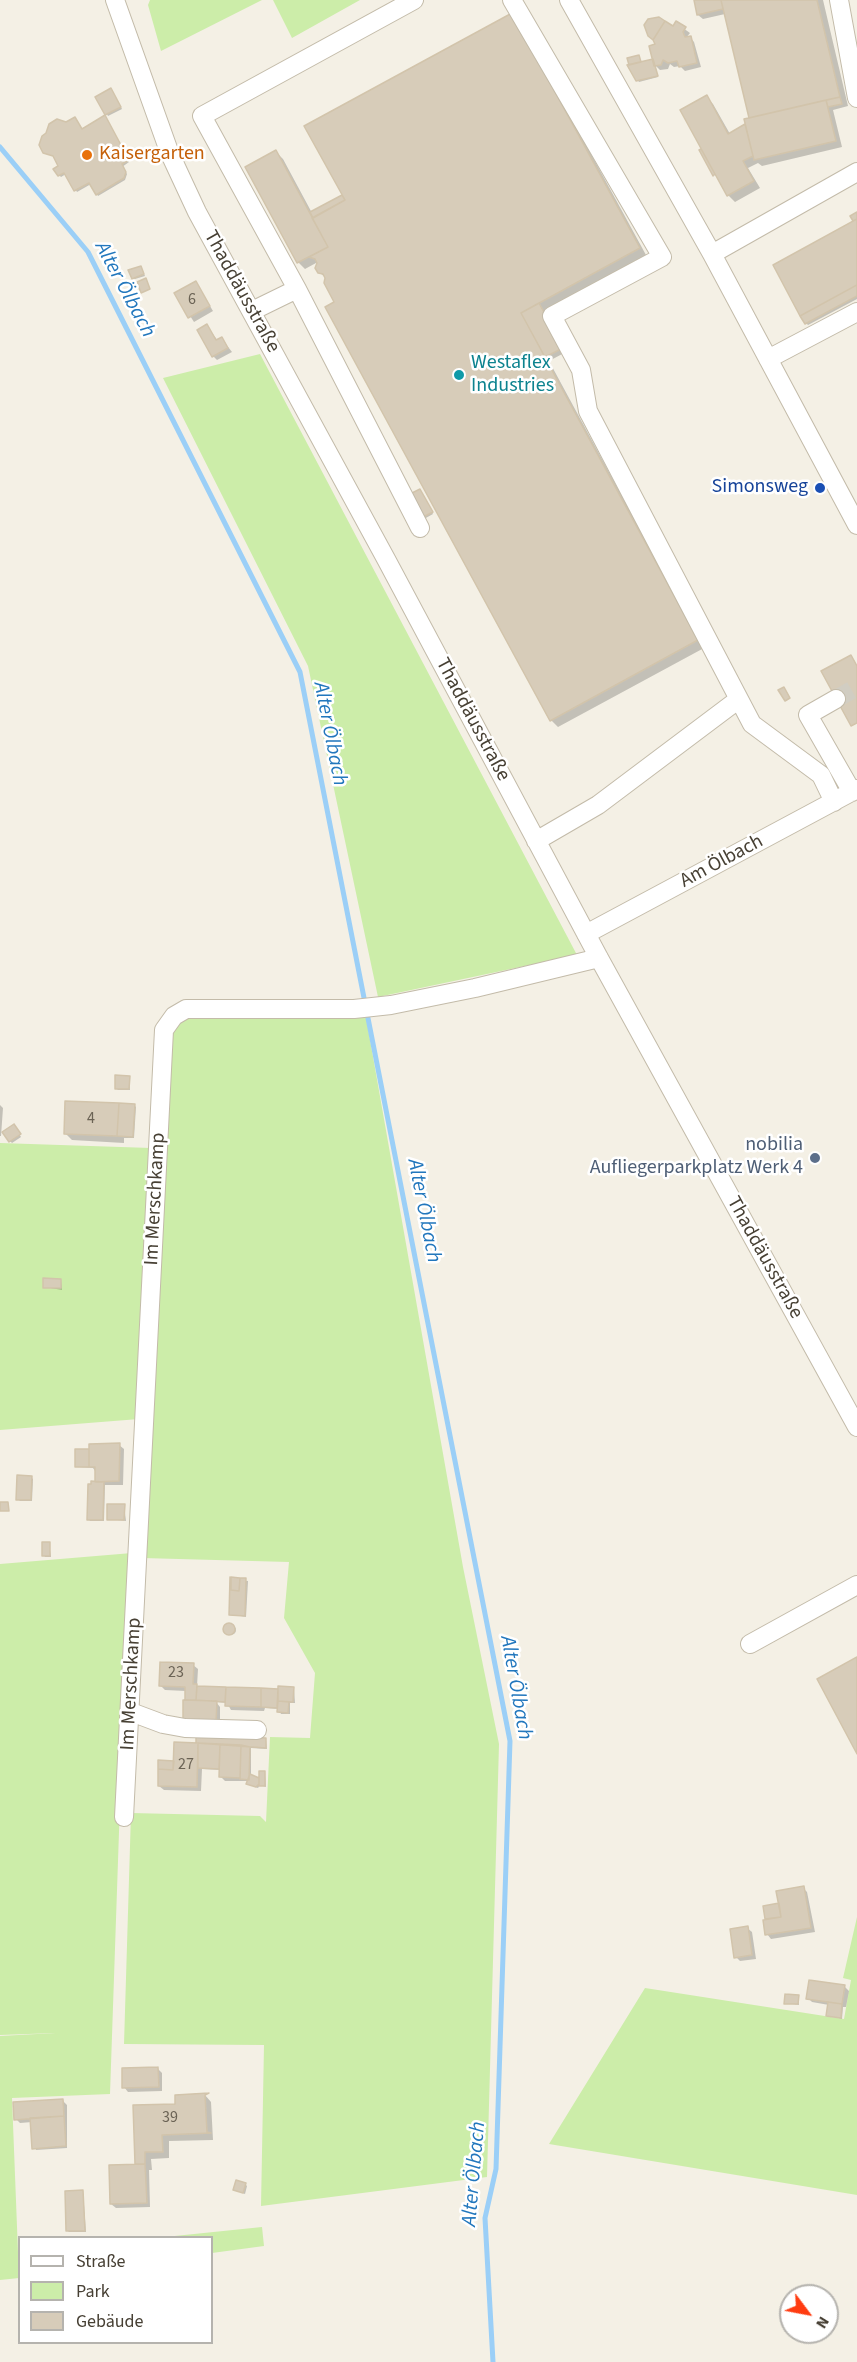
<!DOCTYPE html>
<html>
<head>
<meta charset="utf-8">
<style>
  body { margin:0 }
  #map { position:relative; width:857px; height:2362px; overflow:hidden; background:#f4f0e5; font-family:"Source Sans 3",sans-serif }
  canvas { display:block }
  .legend { position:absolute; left:18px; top:2236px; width:195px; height:108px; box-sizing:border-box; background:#fff; border:2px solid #b5b3ae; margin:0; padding:8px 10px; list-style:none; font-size:18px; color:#474034 }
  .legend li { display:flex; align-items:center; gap:12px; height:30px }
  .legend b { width:30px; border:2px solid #b5b3ae }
  .north { position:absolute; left:779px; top:2284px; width:60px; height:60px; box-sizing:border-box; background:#fff; border:2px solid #b5b3ae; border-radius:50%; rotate:122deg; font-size:16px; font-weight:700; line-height:24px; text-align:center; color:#474034 }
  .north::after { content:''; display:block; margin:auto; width:21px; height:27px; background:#ff3c11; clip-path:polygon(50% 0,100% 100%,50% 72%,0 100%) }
</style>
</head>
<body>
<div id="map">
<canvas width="857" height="2362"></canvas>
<ul class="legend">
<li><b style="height:8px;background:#fff"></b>Straße</li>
<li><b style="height:16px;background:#cceda9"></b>Park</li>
<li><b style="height:16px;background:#d7ccb9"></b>Gebäude</li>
</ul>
<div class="north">N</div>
</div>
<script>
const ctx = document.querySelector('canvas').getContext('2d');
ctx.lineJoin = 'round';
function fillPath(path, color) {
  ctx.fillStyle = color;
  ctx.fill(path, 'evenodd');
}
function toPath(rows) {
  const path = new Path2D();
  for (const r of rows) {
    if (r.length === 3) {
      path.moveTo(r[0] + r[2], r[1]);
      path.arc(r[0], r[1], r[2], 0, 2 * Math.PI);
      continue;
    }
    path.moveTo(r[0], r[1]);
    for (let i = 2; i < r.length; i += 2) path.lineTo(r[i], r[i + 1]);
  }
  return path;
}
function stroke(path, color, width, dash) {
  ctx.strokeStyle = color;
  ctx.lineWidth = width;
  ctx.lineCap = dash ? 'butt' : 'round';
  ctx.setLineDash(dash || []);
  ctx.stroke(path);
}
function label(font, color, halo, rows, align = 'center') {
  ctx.font = font + ' "Source Sans 3",sans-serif';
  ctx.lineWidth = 5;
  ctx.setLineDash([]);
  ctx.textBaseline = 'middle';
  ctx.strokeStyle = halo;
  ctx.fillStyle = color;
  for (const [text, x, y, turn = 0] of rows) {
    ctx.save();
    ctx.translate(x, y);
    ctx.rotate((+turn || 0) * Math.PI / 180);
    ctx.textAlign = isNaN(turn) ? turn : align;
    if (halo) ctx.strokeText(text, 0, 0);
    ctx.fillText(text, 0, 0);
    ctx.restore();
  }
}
fillPath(toPath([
  [150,0,262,0,161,51,148,5],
  [273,0,360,0,292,38],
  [260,354,577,955,378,997,308,666,163,378],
  [188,1015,366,1017,463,1567,499,1744,487,2177,261,2206,264,2045,124,2044,131,1813,260,1816,266,1822,270,1737,310,1738,315,1673,284,1618,289,1562,142,1558,170,1034,178,1022],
  [0,1143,151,1148,139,1419,0,1430],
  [132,1553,126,1628,110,2094,12,2098,19,2278,0,2280,0,2036,56,2033,0,2035,0,1564],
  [857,1917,857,2195,549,2144,645,1988,844,2019,851,1980,843,1978],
  [262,2227,264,2246,212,2253,212,2238,165,2237]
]), '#cceda9');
fillPath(toPath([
  [695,0,823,0,848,106,833,110,842,147,762,166,758,163,748,168,760,188,735,202,728,195,706,97,713,104,730,134,747,125,750,119,725,14,703,19,698,15],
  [519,22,646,255,544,311,566,352,549,361,704,648,558,727,551,720,336,302,327,279,319,272,316,263,305,269,299,263,247,167,276,152,283,159,312,213,342,196,346,201],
  [676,23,690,33,686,38,690,37,694,42,701,67,685,71,680,66,674,67,670,64,668,69,660,70,655,65,658,77,639,82,629,65,628,59,638,57,641,63,654,60,656,46],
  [112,92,122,109,108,116,97,97],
  [107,119,129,162,122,167,127,174,125,180,98,196,91,184,77,192,66,174,61,177,59,175,61,167,55,157,45,152,82,130],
  [857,214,857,299,808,325,806,323,855,221],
  [141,267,145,276,135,279,133,278],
  [196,283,213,311,194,322,176,294],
  [207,326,218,341,222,339,232,352,217,360,213,356],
  [420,491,433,514,424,519],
  [129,1077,130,1090,118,1090,116,1088],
  [0,1105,3,1108,1,1136,0,1136],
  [134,1105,136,1107,134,1138,124,1138,124,1143,72,1140,65,1133],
  [15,1127,21,1137,12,1143,10,1141],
  [61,1280,62,1290,45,1287],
  [119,1445,124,1449,123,1485,105,1485,104,1521,90,1521,89,1519,97,1482,95,1471,93,1468,77,1467,88,1450],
  [31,1477,33,1479,32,1501,20,1501,18,1499],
  [124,1505,126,1521,108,1519],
  [49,1543,51,1557,45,1557,44,1555],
  [231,1579,248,1581,246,1617,230,1614],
  [231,1630,5],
  [193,1665,198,1669,197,1686,199,1688,280,1690,294,1689,295,1703,290,1703,290,1714,281,1714,279,1709,265,1708,264,1711,231,1710,227,1703,216,1702,220,1707,220,1725,184,1720,186,1691,165,1690,160,1685],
  [198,1737,266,1740,267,1749,251,1748,251,1776,260,1780,265,1772,266,1787,260,1785,258,1788,250,1785,249,1781,225,1781,221,1777,221,1770,202,1769,201,1791,164,1790,159,1786,175,1762,197,1744],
  [803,1888,807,1892,815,1932,771,1939,767,1934,769,1920,767,1919,780,1904],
  [747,1928,752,1932,756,1959,740,1961,736,1957],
  [844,1986,849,1991,846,2007,843,2007,842,2019,828,2015,829,2005,812,2002,808,1998],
  [798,1996,799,2005,786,2003],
  [158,2069,162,2073,162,2091,128,2092,124,2087],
  [205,2095,211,2102,213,2140,169,2141,169,2158,151,2159,152,2170,149,2170,150,2207,116,2208,111,2204,177,2105],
  [62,2100,67,2105,67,2148,36,2150,32,2122,20,2123,16,2119],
  [245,2184,247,2186,245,2194,234,2190],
  [83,2191,86,2232,69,2232,68,2231]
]), '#0003');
stroke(toPath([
  [0,147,88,252,300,672,510,1741,496,2169,485,2218,493,2362]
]), '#9bcff7', 5);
const building = toPath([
  [694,0,721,0,723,9,697,15,694,0],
  [721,0,817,0,840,97,749,118,721,0],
  [512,13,640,248,521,313,698,640,550,721,325,307,334,302,324,283,325,278,323,274,318,273,315,268,317,263,315,259,309,257,328,247,312,218,345,200,304,126,512,13],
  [659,17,665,21,653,40,648,36,644,25,648,19,659,17],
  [665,21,673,26,676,21,686,27,683,32,685,37,691,36,697,63,679,67,677,61,668,63,663,60,661,65,654,66,649,46,655,44,653,40,665,21],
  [639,55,641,62,629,65,627,58,639,55],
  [653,59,658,76,636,81,627,65,653,59],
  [111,88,121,107,105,115,95,97,111,88],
  [707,95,728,134,745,124,753,156,743,161,754,181,727,196,680,110,707,95],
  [840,97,842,104,828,107,826,100,840,97],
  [826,100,836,141,754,160,744,119,826,100],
  [105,115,129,160,122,164,126,172,124,178,96,195,89,183,74,191,64,173,58,176,53,169,58,166,53,156,43,153,39,145,42,136,46,133,49,124,57,119,66,122,75,117,82,129,105,115],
  [701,149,715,174,713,176,699,150,701,149],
  [276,150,328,247,297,263,245,167,276,150],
  [342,195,345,200,313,218,310,212,342,195],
  [857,212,857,219,853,221,850,216,857,212],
  [857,219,857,285,800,316,773,265,857,219],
  [141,266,144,274,132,279,128,270,141,266],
  [146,278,150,289,141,293,137,282,146,278],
  [196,281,210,306,188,318,174,293,196,281],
  [857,285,857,296,805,324,800,316,857,285],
  [539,303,563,348,545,357,521,313,539,303],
  [207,324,216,340,222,337,228,348,212,357,197,330,207,324],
  [420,489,433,512,421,518,408,495,420,489],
  [851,655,857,666,857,723,851,726,821,671,851,655],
  [784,687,790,698,785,701,778,690,784,687],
  [115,1075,130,1076,129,1089,115,1089,115,1075],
  [65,1101,119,1103,117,1136,64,1134,65,1101],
  [119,1103,135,1104,133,1137,117,1136,119,1103],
  [14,1124,21,1134,9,1142,2,1132,14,1124],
  [43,1278,61,1279,61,1288,43,1288,43,1278],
  [120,1443,119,1481,95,1482,95,1467,89,1467,89,1444,120,1443],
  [75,1449,89,1449,89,1467,75,1467,75,1449],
  [17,1475,32,1476,31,1500,16,1500,17,1475],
  [91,1481,104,1482,103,1520,87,1520,88,1484,91,1484,91,1481],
  [0,1502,8,1502,9,1511,0,1511,0,1502],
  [107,1504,125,1504,124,1520,107,1520,107,1504],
  [42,1542,50,1542,50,1556,42,1556,42,1542],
  [230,1577,231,1590,239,1591,240,1578,246,1578,245,1616,229,1615,230,1577],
  [231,1577,240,1578,239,1591,231,1590,231,1577],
  [229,1629,6],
  [857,1657,857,1754,817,1679,857,1657],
  [160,1662,194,1663,193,1684,197,1684,196,1700,185,1700,185,1687,159,1686,160,1662],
  [197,1686,226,1687,225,1702,196,1700,197,1686],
  [278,1686,294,1687,293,1702,278,1701,278,1686],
  [226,1687,261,1688,261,1707,225,1706,226,1687],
  [261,1688,278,1689,277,1708,261,1707,261,1688],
  [183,1700,217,1701,216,1722,183,1720,183,1700],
  [278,1701,289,1702,288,1713,277,1712,278,1701],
  [196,1736,266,1738,266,1748,196,1743,196,1736],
  [174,1742,198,1743,197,1787,158,1786,158,1769,173,1770,174,1742],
  [198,1743,220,1744,219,1769,198,1768,198,1743],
  [220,1744,241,1745,240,1778,219,1777,220,1744],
  [241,1745,250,1747,249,1780,240,1779,241,1745],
  [158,1760,174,1761,173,1770,158,1769,158,1760],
  [259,1771,265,1771,265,1786,259,1786,259,1771],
  [250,1774,259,1778,259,1784,256,1787,246,1784,250,1774],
  [804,1886,811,1928,765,1935,763,1920,781,1917,776,1891,804,1886],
  [779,1903,781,1917,765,1919,763,1906,779,1903],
  [748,1926,752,1955,734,1958,730,1929,748,1926],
  [809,1980,845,1985,842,2004,806,1999,809,1980],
  [785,1994,799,1995,798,2004,784,2004,785,1994],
  [828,2002,842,2004,841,2018,826,2016,828,2002],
  [158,2067,159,2087,122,2088,122,2068,158,2067],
  [209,2093,205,2095,207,2132,211,2133,162,2135,163,2152,145,2152,145,2164,135,2164,133,2105,175,2104,175,2095,209,2093],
  [63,2099,64,2116,14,2120,13,2102,63,2099],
  [64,2116,66,2146,32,2149,30,2118,64,2116],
  [145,2164,147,2203,110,2204,109,2165,145,2164],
  [236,2180,246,2183,243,2193,233,2190,236,2180],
  [83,2190,85,2231,66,2231,65,2191,83,2190]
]);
fillPath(building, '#d7ccb9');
stroke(building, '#d2c4ab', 1.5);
stroke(toPath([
  [836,699,857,687]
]), '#d1cdc2', 18, [18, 9]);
const minor = toPath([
  [115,0,170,154,197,212,386,559,599,958,857,1427],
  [414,0,202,116,297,289,420,528],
  [512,0,662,257,552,316,581,370,588,411,752,724,821,775,834,802],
  [569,0,712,254,857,525],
  [839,0,857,98],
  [712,254,857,172],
  [252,311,297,289],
  [768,359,857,312],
  [836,699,808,715,852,792],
  [536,841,598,805,739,699],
  [586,934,857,789],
  [750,1644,857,1585],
  [131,1712,163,1724,185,1728,257,1730],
  [124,1817,164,1030,174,1016,186,1009,354,1009,391,1005,475,988,599,958]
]);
stroke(minor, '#c3bba9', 20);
stroke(minor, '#fff', 18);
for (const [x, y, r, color] of [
  [87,155,6,"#e8710a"],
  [459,375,6,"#0f9aa8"],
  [820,488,6,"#1a4fb4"],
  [815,1158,6,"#5c6f8a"]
]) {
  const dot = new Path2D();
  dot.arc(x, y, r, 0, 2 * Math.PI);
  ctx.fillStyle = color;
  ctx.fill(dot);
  stroke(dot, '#fff', 2);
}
label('16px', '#6b6355', null, [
  ["6",192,300],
  ["4",91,1119],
  ["23",176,1673],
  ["27",186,1765],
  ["39",170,2118]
]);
label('20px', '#c56008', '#fff', [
  ["Kaisergarten",99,155]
], 'left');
label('20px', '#474034', '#fff', [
  ["Thaddäusstraße",241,292,61],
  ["Thaddäusstraße",472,720,62],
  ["Am Ölbach",722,862,-28],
  ["Im Merschkamp",156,1199,-87],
  ["Thaddäusstraße",764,1258,61],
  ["Im Merschkamp",132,1684,-87]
]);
label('20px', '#0d838f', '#fff', [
  ["Westaflex",471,364],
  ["Industries",471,387]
], 'left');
label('20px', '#164399', '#fff', [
  ["Simonsweg",808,488]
], 'right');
label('20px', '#4e5e75', '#fff', [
  ["nobilia",803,1146],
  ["Aufliegerparkplatz Werk 4",803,1169]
], 'right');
label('italic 21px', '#2277bd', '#fff', [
  ["Alter Ölbach",124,290,62],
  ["Alter Ölbach",329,734,79],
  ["Alter Ölbach",423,1211,79],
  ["Alter Ölbach",515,1688,80],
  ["Alter Ölbach",475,2174,-85]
]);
</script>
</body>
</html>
